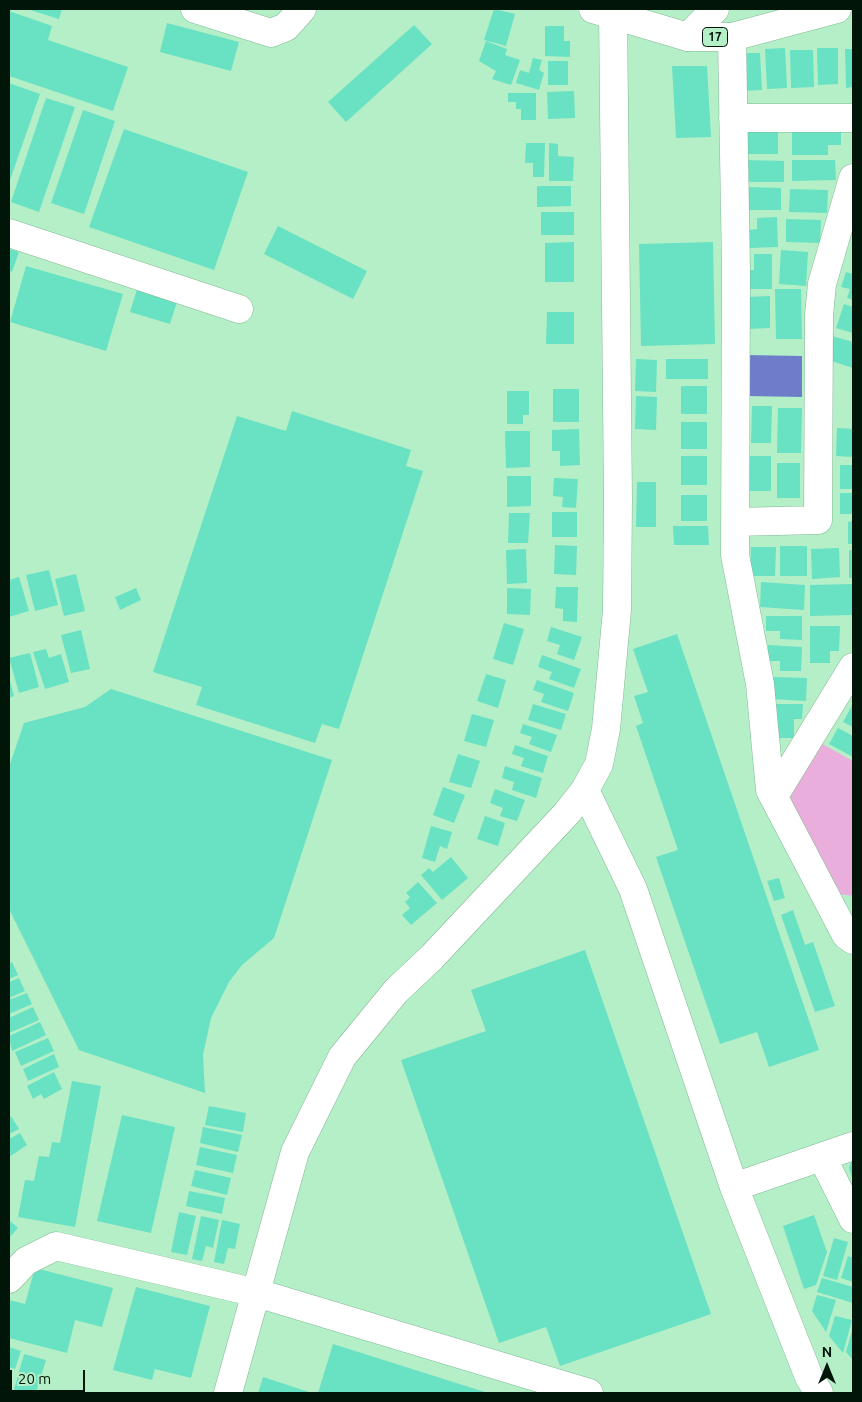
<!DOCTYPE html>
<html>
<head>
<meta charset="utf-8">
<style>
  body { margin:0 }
  #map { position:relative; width:862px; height:1402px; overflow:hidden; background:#b5efc7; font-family:Ubuntu,sans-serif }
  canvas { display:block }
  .frame { position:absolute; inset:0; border:10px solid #011508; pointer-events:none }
  .north { position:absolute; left:802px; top:1342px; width:50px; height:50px; -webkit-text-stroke:4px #b5efc7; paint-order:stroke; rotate:0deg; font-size:14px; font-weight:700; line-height:20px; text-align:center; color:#011508 }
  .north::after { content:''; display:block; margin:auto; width:18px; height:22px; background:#011508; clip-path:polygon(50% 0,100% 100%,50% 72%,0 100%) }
  .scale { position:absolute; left:10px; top:1370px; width:75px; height:22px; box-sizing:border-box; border:2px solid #011508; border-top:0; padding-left:6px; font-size:15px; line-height:18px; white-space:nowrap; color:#011508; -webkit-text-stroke:4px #b5efc7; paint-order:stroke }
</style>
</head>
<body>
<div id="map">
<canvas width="862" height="1402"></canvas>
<div class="frame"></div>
<div class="north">N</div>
<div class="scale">20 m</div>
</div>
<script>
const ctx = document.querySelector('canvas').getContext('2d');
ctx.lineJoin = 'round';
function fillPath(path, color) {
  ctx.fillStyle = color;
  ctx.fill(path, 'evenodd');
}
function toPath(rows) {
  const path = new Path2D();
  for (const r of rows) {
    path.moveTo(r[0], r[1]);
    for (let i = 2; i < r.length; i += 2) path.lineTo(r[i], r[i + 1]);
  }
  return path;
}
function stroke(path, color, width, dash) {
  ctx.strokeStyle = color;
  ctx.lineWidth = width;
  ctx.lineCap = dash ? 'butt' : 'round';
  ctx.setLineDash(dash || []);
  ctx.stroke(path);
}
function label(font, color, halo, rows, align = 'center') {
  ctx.font = font + ' Ubuntu,sans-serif';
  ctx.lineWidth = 4;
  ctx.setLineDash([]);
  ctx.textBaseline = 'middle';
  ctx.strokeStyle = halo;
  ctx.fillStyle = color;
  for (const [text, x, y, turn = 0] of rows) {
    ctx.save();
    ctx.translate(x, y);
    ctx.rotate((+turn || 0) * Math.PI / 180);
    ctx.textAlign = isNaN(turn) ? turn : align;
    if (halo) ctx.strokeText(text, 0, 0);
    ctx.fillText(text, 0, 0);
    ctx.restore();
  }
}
fillPath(toPath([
  [817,741,853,761,853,896,839,894,791,806,790,791]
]), '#eaaedd');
fillPath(toPath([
  [746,355,802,356,802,397,745,396]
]), '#6e7dc9');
fillPath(toPath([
  [27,9,62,9,59,19],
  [494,9,515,14,506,46,484,40],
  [9,11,52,26,48,40,128,67,113,111,9,76],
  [167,23,239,42,231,71,160,52],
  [414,25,432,44,346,122,328,102],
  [545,26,564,26,564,41,570,41,570,57,545,56],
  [486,41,507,49,505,55,520,60,511,85,492,79,496,71,479,61],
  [785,48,787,88,767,89,765,49],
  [817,48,838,48,838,84,818,85],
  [845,49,853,49,853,87,846,88],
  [790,50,813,50,814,87,791,88],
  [739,53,760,53,762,90,740,91],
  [533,58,542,60,539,70,544,73,539,90,516,83,520,70,529,73],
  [548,61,568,61,568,85,548,85],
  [672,66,707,66,711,137,676,138],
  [9,83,40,94,9,183],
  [574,91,575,118,548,119,547,92],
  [508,93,536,93,536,120,521,120,521,109,516,109,516,102,508,102],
  [46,98,75,107,39,212,11,202],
  [83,110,115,121,84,214,51,203],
  [124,129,248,172,214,270,89,227],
  [792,130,841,130,841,145,828,145,828,155,792,155],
  [743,131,778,132,778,154,743,154],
  [526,143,545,143,544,177,533,177,533,163,525,163],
  [549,143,558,144,558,156,574,157,573,181,549,181],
  [746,160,784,161,784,182,745,182],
  [792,160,835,160,836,180,792,181],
  [537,186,571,186,571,206,537,207],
  [747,187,781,188,781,210,747,210],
  [790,189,828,190,827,213,789,212],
  [541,212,574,212,574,235,541,235],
  [777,217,778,247,750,248,749,230,757,229,757,218],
  [786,219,821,220,820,243,786,242],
  [278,226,367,271,353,299,264,254],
  [574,242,574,282,545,282,545,243],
  [713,242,715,344,641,346,639,244],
  [9,249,19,252,12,272,9,270],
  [781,250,808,252,806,286,779,284],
  [754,254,772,254,772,289,745,289,745,270,754,270],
  [26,266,123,294,106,351,10,322],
  [846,272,853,274,853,300,847,298,850,289,841,287],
  [137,289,177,302,170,324,130,312],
  [775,289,801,289,802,339,776,339],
  [770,296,770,328,747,329,746,297],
  [844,304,853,307,853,333,836,328],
  [547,312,574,312,574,344,546,344],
  [832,336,853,342,853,368,825,359],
  [636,359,657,360,656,392,635,391],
  [666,359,708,359,708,379,666,379],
  [681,386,707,386,707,414,681,414],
  [553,389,579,389,579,422,553,422],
  [507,391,529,391,529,415,523,415,523,424,507,424],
  [636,396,657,397,656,430,635,429],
  [752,406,772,406,771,443,751,443],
  [778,408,802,408,801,453,777,453],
  [292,411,411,450,406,466,423,471,339,729,322,724,315,743,196,705,202,687,153,672,237,416,286,431],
  [681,422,707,422,707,449,681,449],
  [837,428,853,429,853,457,836,456],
  [579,429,580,465,560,466,560,451,552,451,552,430],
  [505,431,530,431,530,467,506,468],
  [681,456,707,456,707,485,681,485],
  [748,456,771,456,771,491,747,491],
  [777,463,800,463,800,498,777,498],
  [840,465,853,465,853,489,840,489],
  [507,476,531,476,531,506,507,507],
  [554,478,578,479,576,508,562,507,563,497,553,496],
  [637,482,656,482,656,527,636,527],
  [840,493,853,493,853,514,840,514],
  [681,495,707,495,707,521,681,521],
  [552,512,577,512,577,537,552,537],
  [509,513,530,513,528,543,508,543],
  [853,521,853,544,848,544,848,522],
  [673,526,708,526,709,545,674,545],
  [555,545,577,546,576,575,554,574],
  [780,546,807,546,807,576,780,576],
  [751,547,776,547,775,576,750,576],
  [839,548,840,577,812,579,811,549],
  [526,549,527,583,507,584,506,550],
  [849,550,853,550,853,578,849,578],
  [49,570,58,605,35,611,26,575],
  [76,574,85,611,64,616,55,579],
  [19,577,29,611,9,617,9,580],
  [761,582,805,585,804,610,760,607],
  [853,584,853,615,810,616,810,585],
  [556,587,578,587,577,622,563,621,563,609,555,608],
  [136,588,141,600,120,610,115,597],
  [507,588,531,589,530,615,507,614],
  [766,616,802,616,802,640,780,639,780,631,766,631],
  [504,623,524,629,513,665,493,659],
  [810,626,840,626,839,651,830,651,830,663,810,663],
  [551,627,582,637,574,660,557,654,560,645,547,641],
  [81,630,90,669,71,673,61,635],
  [677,634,819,1050,769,1067,757,1032,720,1044,656,857,678,850,636,726,643,723,634,696,648,692,633,649],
  [768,645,802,647,801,671,780,671,780,661,767,661],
  [46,649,49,658,61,654,69,682,45,689,33,652],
  [30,653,39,687,19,693,9,658],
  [542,655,581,669,574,688,549,679,552,672,538,667],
  [486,674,506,680,498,708,477,701],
  [772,677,807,678,806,701,771,699],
  [9,678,14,696,9,698],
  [537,680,574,693,568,711,541,702,544,694,533,690],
  [111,689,332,760,274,938,242,965,229,982,211,1018,203,1055,205,1093,79,1050,9,909,9,767,24,723,85,707],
  [533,704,566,714,561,730,528,720],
  [774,704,803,704,802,719,794,719,794,738,773,738],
  [853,704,853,727,843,722],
  [472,714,494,720,486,747,464,741],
  [523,724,557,735,551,752,529,744,532,737,520,733],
  [838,728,853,736,853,757,829,744],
  [515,745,548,756,543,773,521,766,524,758,512,754],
  [458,754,480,761,471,788,449,782],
  [505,766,542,778,536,798,512,790,514,782,502,778],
  [443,787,465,795,454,823,433,815],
  [495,789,525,800,517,821,500,816,503,808,490,803],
  [485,816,505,823,498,846,477,839],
  [431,826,452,832,447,849,440,846,435,862,422,858],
  [451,857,468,878,442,900,421,875,429,868,433,872],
  [779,878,785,898,774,901,767,881],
  [418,882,437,903,411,925,402,915,410,908,405,902,410,897,406,893],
  [793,910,805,945,813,942,835,1006,815,1012,781,915],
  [585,950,711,1314,560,1366,546,1327,499,1343,401,1060,486,1031,471,990],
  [12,962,18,975,9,979,9,964],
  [19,978,25,991,9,998,9,982],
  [27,993,32,1004,9,1014,9,1000],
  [33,1007,39,1020,9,1033,9,1018],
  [40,1022,46,1035,12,1051,9,1036],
  [48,1038,54,1051,21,1066,15,1052],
  [54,1054,59,1067,28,1081,23,1069],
  [54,1072,62,1089,44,1099,41,1094,33,1099,27,1086],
  [72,1081,101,1086,75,1227,18,1217,25,1180,34,1181,39,1156,49,1157,52,1142,60,1143],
  [209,1106,246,1113,243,1132,205,1125],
  [122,1115,175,1127,151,1233,97,1221],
  [11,1116,19,1129,9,1134,9,1118],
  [203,1127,242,1135,238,1152,200,1143],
  [20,1133,27,1145,9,1157,9,1139],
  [200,1147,237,1155,233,1173,196,1165],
  [853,1157,853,1181,849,1168],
  [195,1170,231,1178,227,1195,191,1186],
  [189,1191,225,1198,222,1214,186,1206],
  [179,1212,196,1216,187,1255,171,1252],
  [814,1215,827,1252,816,1285,804,1289,783,1226],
  [201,1216,219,1220,213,1248,206,1246,202,1261,192,1259],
  [9,1220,18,1228,9,1238],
  [222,1220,240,1224,235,1249,228,1248,224,1264,214,1262],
  [834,1238,848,1242,837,1280,823,1276],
  [848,1256,853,1258,853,1282,841,1278],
  [35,1268,113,1288,102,1327,75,1320,67,1353,9,1338,9,1300,25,1304],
  [822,1278,853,1287,853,1303,817,1292],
  [136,1287,210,1306,191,1378,155,1369,152,1380,113,1370],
  [817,1295,836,1300,826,1332,812,1311],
  [835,1316,852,1320,843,1353,829,1336],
  [853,1327,853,1360,846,1352],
  [333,1344,488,1393,318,1393],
  [9,1347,21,1351,15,1369,9,1367],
  [24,1354,46,1360,36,1393,13,1393],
  [263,1377,312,1393,258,1393]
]), '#69e1c3');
const minor = toPath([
  [195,9,271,33,286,27,302,9],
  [688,37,715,9],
  [732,37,736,270,735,555,760,684,770,790,846,935,853,940],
  [733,118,853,118],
  [9,233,239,309],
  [735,522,818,520,819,315,822,284,853,178],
  [585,790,633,889,734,1187,809,1377,819,1393],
  [774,796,853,667],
  [822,1157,853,1219],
  [734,1187,853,1146],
  [9,1279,26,1261,56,1246,257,1293,589,1393],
  [228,1393,295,1152,342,1057,396,991,432,957,567,813,585,790,599,764,606,729,617,610,618,499,613,9]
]);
const major = toPath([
  [593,9,688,37,732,37,837,9]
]);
stroke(minor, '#81b993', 29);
stroke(major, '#81b993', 29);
stroke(minor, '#fff', 28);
stroke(major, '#fff', 28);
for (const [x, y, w] of [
  [715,37,25]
]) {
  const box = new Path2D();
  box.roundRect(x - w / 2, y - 9.5, w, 19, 4);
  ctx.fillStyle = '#b5efc7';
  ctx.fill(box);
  stroke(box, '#011508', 1);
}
label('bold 12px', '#011508', null, [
  ["17",715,37]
]);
</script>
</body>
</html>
